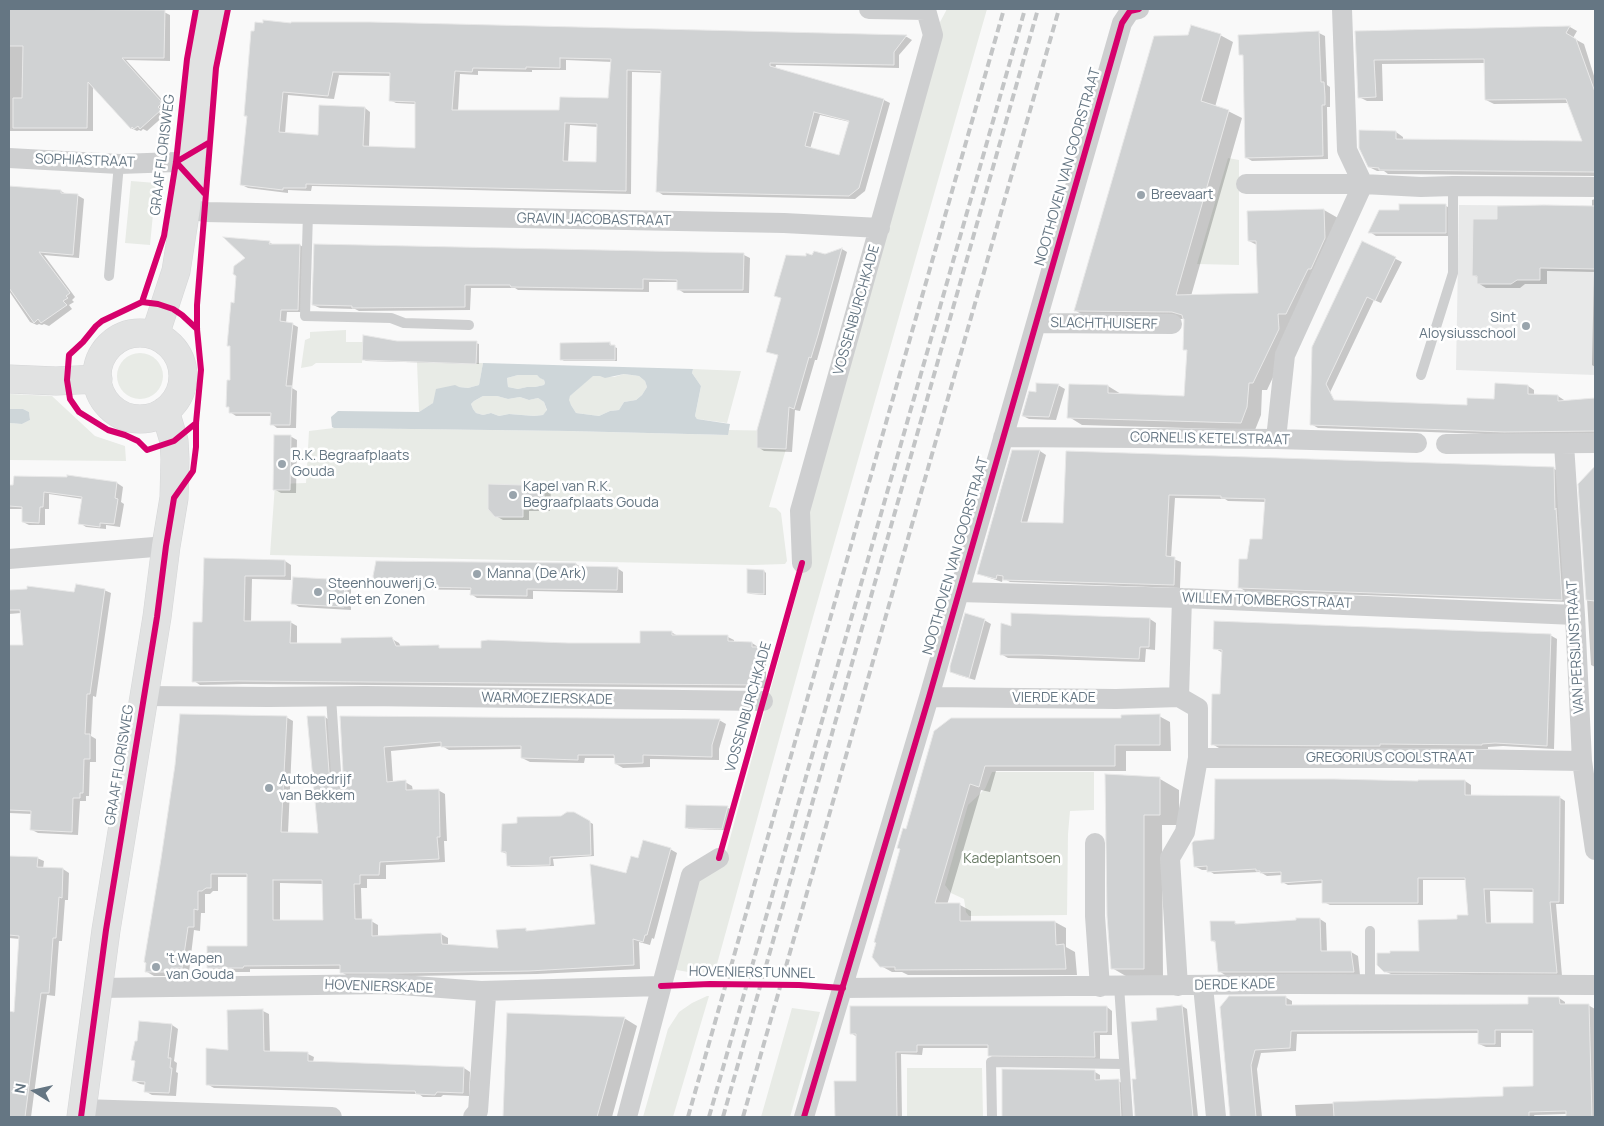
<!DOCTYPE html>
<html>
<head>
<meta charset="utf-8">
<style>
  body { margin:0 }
  #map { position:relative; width:1604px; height:1126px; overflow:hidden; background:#f9f9f9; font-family:Manrope,sans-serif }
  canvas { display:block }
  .frame { position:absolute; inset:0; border:10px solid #657683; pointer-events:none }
  .north { position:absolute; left:10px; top:1066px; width:50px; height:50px; -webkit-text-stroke:4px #fff; paint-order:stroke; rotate:280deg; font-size:14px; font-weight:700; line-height:20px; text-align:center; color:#657683 }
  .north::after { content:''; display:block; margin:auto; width:18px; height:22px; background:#657683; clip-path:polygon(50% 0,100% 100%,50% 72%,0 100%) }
</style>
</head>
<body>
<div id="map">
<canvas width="1604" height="1126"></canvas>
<div class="frame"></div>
<div class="north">N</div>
</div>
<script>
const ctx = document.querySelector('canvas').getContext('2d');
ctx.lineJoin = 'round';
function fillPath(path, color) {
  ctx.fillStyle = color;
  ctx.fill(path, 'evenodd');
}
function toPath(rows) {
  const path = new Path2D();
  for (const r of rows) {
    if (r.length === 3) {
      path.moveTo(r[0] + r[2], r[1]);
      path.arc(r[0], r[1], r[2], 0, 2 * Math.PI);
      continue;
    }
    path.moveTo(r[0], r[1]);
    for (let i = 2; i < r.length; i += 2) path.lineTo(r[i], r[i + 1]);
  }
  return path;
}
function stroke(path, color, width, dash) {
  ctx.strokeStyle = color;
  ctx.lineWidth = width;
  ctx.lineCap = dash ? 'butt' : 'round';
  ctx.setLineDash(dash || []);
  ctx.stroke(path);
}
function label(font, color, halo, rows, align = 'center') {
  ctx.font = font + ' Manrope,sans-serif';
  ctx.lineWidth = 5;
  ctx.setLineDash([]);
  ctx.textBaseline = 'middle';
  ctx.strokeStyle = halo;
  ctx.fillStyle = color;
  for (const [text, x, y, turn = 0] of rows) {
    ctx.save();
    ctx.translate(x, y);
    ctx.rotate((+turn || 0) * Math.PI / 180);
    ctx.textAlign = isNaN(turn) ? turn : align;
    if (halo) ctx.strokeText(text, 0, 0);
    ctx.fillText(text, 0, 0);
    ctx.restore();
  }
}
fillPath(toPath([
  [1459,205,1595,206,1595,375,1456,370]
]), '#e8e9e9');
fillPath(toPath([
  [947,9,987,9,811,624,717,964,711,976,671,969,697,877,723,864,810,545,805,515,939,24],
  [1228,158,1239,160,1239,265,1197,264],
  [131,181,156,183,150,245,125,243],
  [346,330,346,342,363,342,362,363,316,363,312,366,301,368,305,340,310,338,310,332],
  [140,376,23],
  [417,362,483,363,479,385,468,388,459,387,419,412],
  [693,369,741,371,727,423,697,419,695,416,701,386,692,373],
  [624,374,639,376,645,381,647,387,642,395,636,400,624,402,619,410,610,411,599,416,576,413,571,405,568,400,570,396,593,375,614,377],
  [518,375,537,375,544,380,545,383,544,385,535,387,527,387,518,389,508,387,507,378],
  [9,394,52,396,95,436,125,446,126,461,9,460,9,423,22,424,30,420,29,412,23,409,9,409],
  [483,396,497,396,508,399,520,397,529,400,538,398,544,402,547,411,543,415,534,416,509,414,499,416,491,413,483,415,476,413,473,409,471,404,474,401],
  [334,428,569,431,727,435,728,430,787,431,786,449,769,507,776,508,781,513,787,561,785,564,753,565,270,555,275,484,306,483,309,431],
  [992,772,1094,772,1094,810,1070,811,1068,834,1067,915,969,916,966,912,964,899,951,893,945,885,968,805,985,789],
  [707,996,709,996,673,1117,643,1117,668,1029,679,1012,692,1003],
  [792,1008,820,1012,790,1117,761,1117],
  [907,1068,982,1068,983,1117,907,1117]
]), '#e8ebe6');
fillPath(toPath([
  [483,363,693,369,692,373,701,386,695,416,697,419,730,424,728,435,569,431,334,428,332,427,331,417,338,411,419,412,433,403,436,389,455,385,459,387,468,388,479,385],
  [624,374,639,376,645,381,647,387,642,395,636,400,624,402,619,410,610,411,599,416,576,413,571,405,569,400,570,396,593,376,600,376,605,378],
  [518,375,537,375,540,378,544,380,545,383,544,385,535,387,527,387,518,389,508,387,507,378],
  [483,396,497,396,508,399,520,397,529,400,538,398,544,402,547,410,543,415,534,416,509,414,499,416,491,413,483,415,476,413,473,409,471,404,474,401],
  [9,409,23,409,29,412,30,420,22,424,9,423]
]), '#ced6d9');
fillPath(toPath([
  [9,10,164,12,170,15,170,61,126,60,167,105,165,107,166,108,163,111,166,114,147,131,143,129,141,131,139,130,137,131,131,128,93,86,93,131,9,131],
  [292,24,370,24,907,37,912,40,899,55,899,68,776,65,775,69,884,100,890,103,865,191,855,199,663,195,657,191,662,73,632,72,631,194,312,186,311,191,288,190,288,193,248,188,242,185,248,117,245,116],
  [566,60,612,62,609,99,561,111,458,111,460,74,478,75,478,71,532,72,532,70,566,70],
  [339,75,391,76,390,100,396,103,416,104,416,149,369,147,370,112,365,108,319,136,285,134,288,95,334,99],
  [820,115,850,122,840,157,810,149],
  [570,125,598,127,597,164,568,163],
  [1570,27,1577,31,1573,38,1584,44,1595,79,1595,176,1388,174,1384,171,1377,171,1369,167,1396,132,1403,137,1403,140,1583,142,1569,103,1494,104,1486,100,1485,63,1382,64,1383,101,1367,101,1359,97,1357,33],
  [1319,33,1325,36,1327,85,1330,87,1330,107,1327,107,1328,159,1252,161,1247,158,1244,56,1240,54],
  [1220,35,1233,42,1215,107,1228,111,1242,118,1191,296,1259,294,1257,245,1249,241,1248,213,1324,210,1338,218,1292,337,1267,390,1262,390,1261,415,1255,430,1082,425,1069,417,1108,386,1121,394,1185,397,1188,351,1185,349,1185,319,1089,318,1076,311],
  [9,187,61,191,66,194,77,195,84,199,79,258,44,255,75,297,72,300,74,302,69,305,72,309,49,326,44,324,42,325,39,324,37,325,30,322,9,291],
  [1595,199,1595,367,1592,365,1594,272,1547,271,1547,284,1525,284,1520,288,1486,288,1478,283,1478,278,1474,275,1498,220,1592,207,1592,200],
  [1446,206,1452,209,1452,236,1376,236,1370,232,1400,211],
  [269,242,274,245,300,245,306,249,304,312,287,312,286,323,292,324,298,327,292,388,297,391,296,428,277,428,272,424,272,416,236,416,230,412,231,347,229,345,235,304],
  [1363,243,1402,262,1381,303,1374,300,1326,401,1469,406,1495,401,1496,384,1528,386,1534,390,1534,396,1558,396,1564,400,1564,402,1595,400,1595,434,1512,435,1318,428,1311,424],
  [315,245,744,255,750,258,749,293,684,293,678,289,678,282,649,282,649,292,518,290,515,288,471,288,470,310,359,311,355,309,320,308,313,305],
  [842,249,847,252,823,339,817,360,815,360,800,411,795,410,792,452,764,451,758,447,779,356,767,351,782,299,776,295,825,256],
  [476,343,479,344,479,364,366,361,363,359],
  [610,343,612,346,617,348,617,361,564,361,561,359],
  [1058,385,1065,389,1056,420,1029,419,1023,416,1037,393],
  [290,436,297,440,296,493,281,493,274,489],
  [1013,451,1040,451,1046,455,1027,523,1064,524,1067,452,1553,468,1559,472,1568,602,1245,591,1239,587,1248,560,1263,541,1266,502,1228,501,1225,499,1175,498,1171,558,1181,562,1180,588,1010,582,1003,578,1002,582,984,576,978,573],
  [1593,470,1595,470,1595,667,1591,665,1580,484],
  [117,483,123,487,121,502,124,504,120,527,106,525,106,529,86,527,80,523,83,499,49,494,49,509,45,509,45,525,29,525,23,522,23,509,9,509,9,486],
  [522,484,544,484,551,488,550,511,529,511,529,520,503,520,496,516,522,486],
  [205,560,285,561,291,565,291,580,252,579,251,622,290,622,297,626,297,644,343,644,392,639,399,643,401,647,438,647,443,650,461,650,568,644,641,644,671,632,678,636,728,637,734,640,734,643,752,643,766,652,766,688,244,684,200,685,194,681,203,623],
  [576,564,581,567,617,568,623,572,623,593,533,591,533,599,477,598,471,594,472,590,383,589,377,586],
  [764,571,766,573,766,595,751,594,748,593],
  [294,578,345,581,351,585,351,610,299,607,293,603],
  [29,590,76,593,104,590,111,593,96,697,93,696,91,736,96,739,96,762,90,762,89,796,86,796,86,801,80,801,78,835,38,833,32,830,32,814,9,813,9,646,24,646,21,613,9,614,9,592],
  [1150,619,1156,623,1155,650,1146,649,1145,662,1008,658,1001,654,1012,628],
  [984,620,991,624,975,680,958,675,951,672],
  [1550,635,1557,639,1554,749,1503,746,1488,747,1488,749,1219,748,1212,744,1221,695,1223,653,1214,648],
  [1159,716,1170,722,1171,751,1126,751,1126,771,996,771,990,792,981,790,947,905,960,905,971,911,971,922,1055,922,1066,928,1066,947,1075,952,1077,975,908,975,902,972,892,972,881,966,907,831,935,732],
  [286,717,293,721,288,833,320,834,325,717,332,722,337,780,341,778,344,772,342,717,719,720,726,724,719,749,719,760,650,759,650,767,623,768,616,764,615,758,585,758,584,763,530,762,522,758,522,749,449,750,442,746,391,751,393,782,405,782,412,786,413,791,438,790,445,794,447,841,444,841,445,862,386,865,386,879,367,879,367,888,361,888,362,921,371,921,378,925,378,937,441,934,448,938,448,946,499,950,525,930,530,932,596,926,627,875,639,859,670,849,677,853,654,939,652,938,650,945,639,942,640,969,537,974,410,976,348,976,341,972,341,969,250,969,250,972,215,972,208,967,248,947,249,877,218,877,218,891,213,891,210,894,205,894,205,913,201,913,200,931,194,930,189,972,177,971,177,976,154,976,147,972],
  [280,883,323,884,324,921,280,922],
  [1106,775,1160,779,1179,790,1179,825,1162,825,1163,979,1131,979,1112,968],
  [1419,781,1465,781,1471,785,1471,796,1559,797,1565,801,1564,904,1556,904,1562,976,1391,974,1384,971,1420,952,1458,920,1469,916,1467,880,1423,880,1423,905,1330,905,1324,902,1324,883,1288,885,1282,882,1282,875,1267,876,1260,872,1214,874,1208,870,1202,870,1196,867,1215,840,1419,783],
  [1490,891,1534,892,1534,924,1491,924],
  [687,806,728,808,731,809,725,830,689,829,686,827],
  [574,813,593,824,594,856,553,859,554,866,511,867,508,865,507,854,502,852,561,818],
  [9,857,37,858,44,861,43,869,63,869,69,873,68,900,65,900,62,941,59,941,55,996,47,995,31,1117,9,1117,9,1012,15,1013,20,939,9,938],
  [1320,919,1326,923,1327,952,1351,952,1358,956,1360,975,1225,975,1219,971,1216,943,1213,941,1235,923,1239,925],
  [1285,997,1292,1001,1292,1006,1529,1005,1559,998,1565,1002,1565,1005,1588,1005,1595,1009,1595,1117,1568,1117,1567,1114,1534,1115,1535,1117,1296,1117,1295,1105,1504,1097,1534,1087,1534,1033,1501,1033,1501,1047,1486,1047,1479,1044,1479,1033,1297,1034,1296,1051,1261,1053,1257,1069,1262,1117,1231,1117,1222,1008],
  [1182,1006,1187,1009,1198,1117,1136,1117,1138,1080,1158,1021],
  [1107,1007,1112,1011,1112,1035,1100,1035,1100,1059,995,1059,989,1055,989,1048,923,1048,922,1055,901,1054,902,1117,875,1117,875,1056,857,1037,851,1033],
  [263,1011,269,1014,270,1053,308,1054,314,1057,313,1062,464,1068,470,1072,469,1096,443,1095,441,1097,423,1097,419,1094,414,1094,214,1088,207,1084,229,1051],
  [508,1014,624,1018,637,1026,612,1117,505,1117],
  [140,1022,172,1025,178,1029,174,1061,177,1063,176,1072,178,1073,176,1096,152,1095,145,1091,146,1085,140,1084,134,1081],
  [1003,1070,1095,1072,1100,1075,1100,1081,1118,1081,1124,1084,1126,1117,1004,1117]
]), '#0003');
const building = toPath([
  [9,9,165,10,164,58,122,58,161,101,160,103,161,104,158,107,161,110,140,129,138,126,134,129,132,127,131,129,88,82,87,128,13,128,13,98,22,98,23,46,9,46,9,9],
  [263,20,291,23,291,22,370,22,907,35,894,52,894,65,770,63,770,66,884,99,859,188,849,196,656,192,661,71,627,70,626,191,306,184,306,188,283,188,283,190,240,185,247,116,244,116,251,31,254,31,255,22,263,23,263,20],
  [560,58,611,59,608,98,560,97,559,110,452,110,455,71,472,72,473,68,526,69,526,67,560,68,560,58],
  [333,72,390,73,389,101,415,102,415,148,363,146,365,107,319,105,318,135,279,132,283,92,328,96,333,72],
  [814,112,849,121,839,155,805,146,814,112],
  [565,123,597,124,596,162,563,161,565,123],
  [1191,25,1221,34,1201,101,1229,110,1176,295,1258,293,1256,241,1248,241,1247,211,1324,209,1325,238,1311,269,1308,269,1286,314,1278,314,1279,329,1253,383,1249,383,1247,407,1241,423,1067,418,1069,384,1108,385,1108,393,1184,396,1187,350,1183,350,1184,319,1183,319,1182,315,1172,312,1074,311,1154,36,1188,35,1191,25],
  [1570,26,1566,33,1576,39,1595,92,1595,172,1379,170,1379,168,1368,167,1359,148,1359,130,1396,131,1396,139,1582,141,1566,99,1485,100,1484,59,1374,60,1376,97,1358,98,1355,31,1570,26],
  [1319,31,1321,82,1324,82,1325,96,1325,105,1322,105,1323,156,1245,158,1243,55,1239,55,1238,35,1319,31],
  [9,186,61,190,61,193,78,194,73,255,39,252,70,293,66,296,68,298,63,301,67,305,41,323,38,319,34,323,9,288,9,186],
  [1399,204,1446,204,1446,233,1368,233,1379,210,1399,210,1399,204],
  [1544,205,1595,206,1595,269,1540,268,1540,280,1517,280,1511,284,1477,284,1477,276,1472,276,1473,219,1497,219,1497,206,1544,205],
  [223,237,270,241,269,244,300,244,298,310,281,310,280,321,293,323,286,386,292,386,290,425,270,425,271,413,229,413,229,407,226,407,227,380,230,380,230,346,227,346,231,302,234,303,236,276,233,274,234,266,245,258,223,237],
  [1362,241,1396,257,1375,301,1367,297,1326,384,1334,400,1467,405,1467,398,1494,399,1495,383,1528,385,1528,394,1558,395,1558,401,1595,398,1595,431,1504,432,1310,425,1312,347,1362,241],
  [314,244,744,253,743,290,677,290,677,280,643,279,643,289,511,287,510,285,465,285,465,307,352,308,352,306,312,305,314,244],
  [842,248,818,335,811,358,809,357,794,409,789,407,786,449,757,448,757,430,778,355,766,352,781,298,774,296,786,255,806,256,806,253,812,255,814,251,825,254,842,248],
  [363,335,397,341,477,341,476,364,362,360,363,335],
  [610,342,610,345,615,345,615,360,560,360,560,343,610,342],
  [1036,383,1059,384,1049,417,1022,416,1029,391,1036,392,1036,383],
  [274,435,291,435,290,490,273,490,274,435],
  [1012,450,1040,450,1021,522,1063,523,1066,451,1554,467,1555,510,1556,508,1562,600,1238,588,1239,559,1247,559,1250,539,1262,539,1265,499,1221,498,1221,496,1169,495,1166,556,1175,557,1174,585,1003,580,1003,576,997,575,996,579,977,574,1012,450],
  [1595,466,1595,601,1586,600,1578,484,1595,466],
  [67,475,117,482,115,498,118,499,114,524,100,523,100,527,78,524,82,497,44,492,43,507,40,507,39,523,22,522,22,507,9,506,9,485,13,485,14,476,67,477,67,475],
  [521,482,544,483,544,508,523,508,523,517,495,517,488,509,488,484,521,485,521,482],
  [204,558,285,560,285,576,245,576,244,621,291,621,290,643,341,643,341,638,392,637,396,646,439,645,439,648,481,648,481,641,488,640,568,643,640,643,640,631,672,631,672,635,728,635,728,641,752,642,752,647,760,647,760,685,237,681,192,682,193,622,202,622,204,558],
  [376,561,576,563,576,566,618,567,617,590,527,589,527,596,470,595,471,588,375,586,373,576,376,561],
  [747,569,764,570,764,594,747,593,747,569],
  [293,577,345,580,344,607,291,604,293,577],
  [76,584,105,589,90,694,87,694,85,734,90,734,90,759,84,759,83,793,80,793,80,798,73,798,72,832,30,830,31,811,9,810,9,645,23,645,20,610,9,610,9,590,27,589,27,586,74,592,76,584],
  [965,613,985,619,969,678,950,672,950,666,965,613],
  [1011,613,1150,618,1149,647,1140,647,1139,659,1040,655,1000,655,1001,623,1011,626,1011,613],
  [1214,621,1551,634,1547,746,1495,743,1482,744,1482,745,1380,744,1380,746,1356,746,1211,745,1212,694,1220,694,1222,650,1213,649,1214,621],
  [180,714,287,716,281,832,318,833,307,716,325,716,329,772,331,776,336,779,340,777,343,772,340,716,720,719,712,745,712,757,643,755,643,763,615,764,614,755,578,755,578,760,521,758,521,746,441,747,441,742,384,747,387,782,406,780,406,790,439,789,440,837,437,837,439,859,380,862,379,875,360,875,360,884,354,884,355,919,372,919,372,936,441,933,442,944,498,948,496,930,526,928,526,931,595,924,590,864,626,873,631,856,638,858,643,840,671,848,647,935,645,935,643,942,633,939,634,965,529,971,402,973,340,973,340,965,244,966,243,968,207,968,207,946,247,946,247,874,211,874,211,888,206,888,202,891,198,891,198,910,194,909,194,927,188,927,182,968,171,968,171,972,145,972,146,963,144,962,161,859,175,765,180,714],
  [273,880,322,880,323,920,273,920,273,880],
  [1160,714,1160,745,1115,745,1115,766,985,766,979,787,970,784,935,903,960,903,960,921,1055,921,1056,945,1064,944,1066,969,895,970,895,967,880,967,872,957,876,943,874,942,900,849,897,848,903,828,906,829,934,731,951,718,1121,718,1121,715,1160,714],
  [1105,774,1160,777,1160,815,1144,815,1144,969,1111,969,1107,916,1105,774],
  [1215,779,1334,779,1418,781,1418,780,1465,780,1465,795,1560,796,1559,902,1550,902,1557,973,1384,972,1377,965,1377,953,1390,953,1390,951,1419,951,1418,920,1457,919,1457,915,1468,915,1465,878,1418,878,1418,903,1322,903,1322,880,1281,883,1281,872,1260,873,1260,871,1256,871,1256,869,1207,872,1207,866,1194,867,1192,843,1194,841,1214,839,1215,779],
  [1484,889,1533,889,1533,923,1486,923,1484,889],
  [686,805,728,806,722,829,685,828,686,805],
  [567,812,574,812,590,821,591,855,550,857,550,865,507,866,506,852,501,852,502,824,517,823,517,817,561,816,567,812],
  [9,856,38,857,37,867,63,868,62,898,59,897,56,938,53,938,49,993,41,993,25,1117,9,1117,9,1011,14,1012,19,936,9,935,9,856],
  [1296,918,1320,918,1321,951,1351,951,1354,972,1218,972,1215,941,1211,941,1210,921,1235,921,1235,924,1296,920,1296,918],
  [1229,996,1286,996,1286,1005,1528,1004,1528,997,1559,997,1560,1004,1589,1004,1592,1117,1566,1117,1566,1111,1529,1112,1529,1117,1334,1117,1333,1102,1503,1096,1503,1087,1533,1086,1533,1030,1495,1030,1495,1044,1478,1044,1478,1030,1291,1031,1290,1048,1255,1050,1251,1065,1256,1117,1230,1117,1220,1007,1229,996],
  [1182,1005,1193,1117,1135,1117,1132,1079,1136,1079,1131,1022,1157,1020,1156,1008,1182,1005],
  [850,1006,1107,1006,1107,1032,1094,1032,1095,1057,988,1056,988,1045,917,1045,917,1052,896,1052,897,1117,835,1117,834,1081,856,1081,856,1034,850,1034,850,1006],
  [263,1009,264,1051,308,1052,308,1061,464,1067,463,1093,437,1092,435,1095,416,1094,415,1091,407,1091,206,1085,206,1048,228,1050,227,1010,263,1009],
  [507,1013,625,1017,597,1117,503,1117,507,1013],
  [139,1021,172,1024,168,1058,171,1058,170,1068,172,1068,169,1093,144,1092,145,1082,132,1081,135,1061,131,1060,135,1041,137,1041,139,1021],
  [1002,1069,1095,1070,1095,1080,1119,1079,1121,1117,1002,1117,1002,1069]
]);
fillPath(building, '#d0d2d3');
stroke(building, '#e8e8e8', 1);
const secondary = toPath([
  [140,376,43],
  [155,335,176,271,186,208,203,54,212,9],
  [9,379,56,381,98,379],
  [81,1117,106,930,157,617,166,546,174,498,175,459,174,441,165,411]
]);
stroke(secondary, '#d5d6d7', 29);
stroke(toPath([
  [308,213,305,316,391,318,404,323,469,325],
  [109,276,119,164],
  [1421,375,1453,273,1453,186],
  [331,697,336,772],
  [1370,984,1370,931],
  [1119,986,1128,1117],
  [992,1117,991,1062,1124,1064]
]), '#cecfd0', 10);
stroke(toPath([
  [9,158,119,164,176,162,191,163],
  [1246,184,1363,184,1421,187,1453,186,1595,187],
  [186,208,204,212,784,223,880,228],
  [1036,323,1172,324],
  [1003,437,1276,439,1417,443],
  [1276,439,1285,355,1363,184,1347,150,1342,9],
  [1446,444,1595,443],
  [1564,444,1575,615,1582,761,1595,850],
  [9,559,166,546],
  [802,563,800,511,933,35,926,10,869,9],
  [958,592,1182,598,1575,615],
  [144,696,269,697,365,696,763,701],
  [929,697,1116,699,1179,697],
  [1198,758,1399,758,1582,761],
  [1095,843,1095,916,1100,987],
  [1178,986,1170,858,1185,832,1198,758,1198,708,1179,697,1182,598],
  [1203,986,1216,1117],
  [98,988,388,984,481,991,661,986],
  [843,988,1293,984,1595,985],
  [82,1109,332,1117],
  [473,1117,478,1111,486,996,481,991],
  [627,1117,691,875,719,858],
  [804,1117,929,697,1122,23,1130,11,1139,9]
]), '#cecfd0', 20);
stroke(secondary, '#e1e2e2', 28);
stroke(toPath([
  [688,1117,1004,9],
  [709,1117,1025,9],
  [723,1117,1038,9],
  [743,1117,1059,9]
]), '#c3c5c6', 4, [8, 4]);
stroke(toPath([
  [205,194,176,162,210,142],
  [142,302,164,236,176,162,187,59,196,9],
  [196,423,174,441,147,450,138,441,125,435,108,430,79,412,70,399,67,380,69,355,83,342,96,326,102,321,142,302,158,304,173,309,182,315,197,329],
  [719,858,802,563],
  [661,986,710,984,799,985,843,988],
  [81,1117,106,930,157,617,166,546,174,498,193,471,196,447,196,423,201,370,197,329,197,305,216,68,228,9],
  [804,1117,929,697,1122,23,1130,11,1139,9]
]), '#d6006c', 6);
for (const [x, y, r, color] of [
  [1141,195,5,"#99a4ac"],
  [1526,326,5,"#99a4ac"],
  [282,464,5,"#99a4ac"],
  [513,495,5,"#99a4ac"],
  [477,574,5,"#99a4ac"],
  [318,592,5,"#99a4ac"],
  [269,788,5,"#99a4ac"],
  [156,967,5,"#99a4ac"]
]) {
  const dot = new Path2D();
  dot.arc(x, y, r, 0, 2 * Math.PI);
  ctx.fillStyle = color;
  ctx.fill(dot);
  stroke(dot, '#fff', 2);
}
label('14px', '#657683', '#fff', [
  ["GRAAF FLORISWEG",163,155,-83],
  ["SOPHIASTRAAT",85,161,2],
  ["NOOTHOVEN VAN GOORSTRAAT",1068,167,-74],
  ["GRAVIN JACOBASTRAAT",594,220,1],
  ["VOSSENBURCHKADE",857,310,-74],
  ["SLACHTHUISERF",1104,324,1],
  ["CORNELIS KETELSTRAAT",1210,439,1],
  ["NOOTHOVEN VAN GOORSTRAAT",956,556,-74],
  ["WILLEM TOMBERGSTRAAT",1267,601,2],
  ["VAN PERSIJNSTRAAT",1576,647,-93],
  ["VIERDE KADE",1054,698],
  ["WARMOEZIERSKADE",547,699,1],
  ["VOSSENBURCHKADE",749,707,-74],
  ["GREGORIUS COOLSTRAAT",1390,758],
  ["GRAAF FLORISWEG",120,765,-81],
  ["HOVENIERSTUNNEL",752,973,1],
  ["DERDE KADE",1235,985,-1],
  ["HOVENIERSKADE",379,987,2]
]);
label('14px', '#657683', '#fff', [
  ["Breevaart",1151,195],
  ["Sint",1516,318,"right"],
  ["Aloysiusschool",1516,334,"right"],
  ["R.K. Begraafplaats",292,456],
  ["Gouda",292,472],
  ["Kapel van R.K.",523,487],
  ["Begraafplaats Gouda",523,503],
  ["Manna (De Ark)",487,574],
  ["Steenhouwerij G.",328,584],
  ["Polet en Zonen",328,600],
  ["Autobedrijf",279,780],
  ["van Bekkem",279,796],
  ["'t Wapen",166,959],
  ["van Gouda",166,975]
], 'left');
label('14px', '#687a64', '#fff', [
  ["Kadeplantsoen",1012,859]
]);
</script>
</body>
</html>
